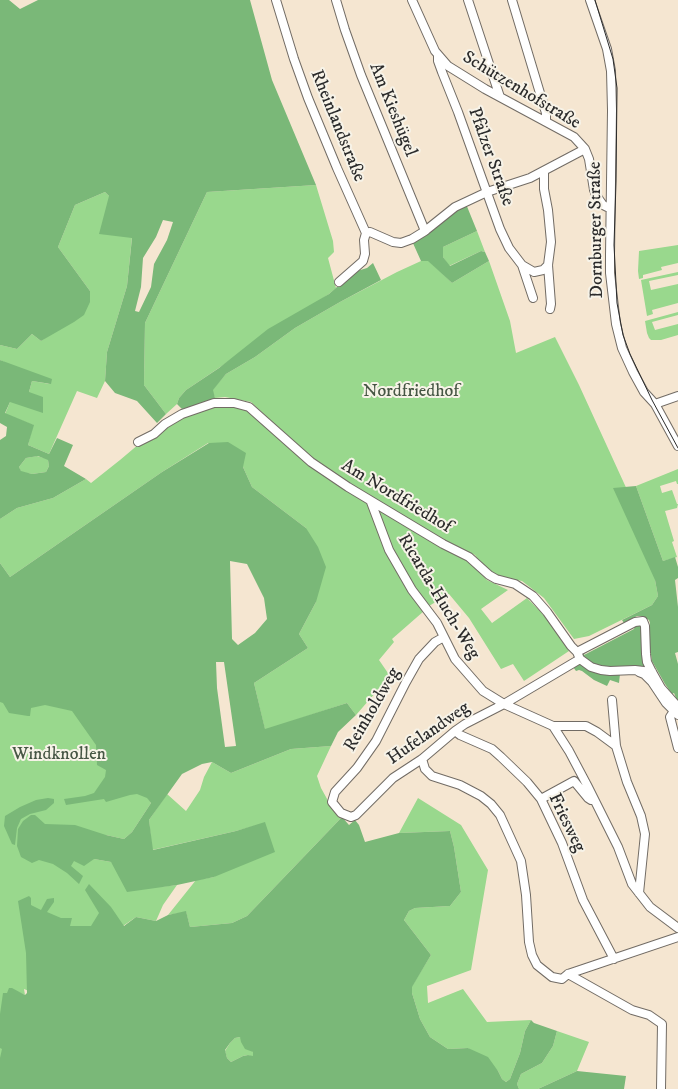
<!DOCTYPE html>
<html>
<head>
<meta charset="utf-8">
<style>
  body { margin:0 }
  canvas { display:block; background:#f5e6d1 }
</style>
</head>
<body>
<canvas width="678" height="1089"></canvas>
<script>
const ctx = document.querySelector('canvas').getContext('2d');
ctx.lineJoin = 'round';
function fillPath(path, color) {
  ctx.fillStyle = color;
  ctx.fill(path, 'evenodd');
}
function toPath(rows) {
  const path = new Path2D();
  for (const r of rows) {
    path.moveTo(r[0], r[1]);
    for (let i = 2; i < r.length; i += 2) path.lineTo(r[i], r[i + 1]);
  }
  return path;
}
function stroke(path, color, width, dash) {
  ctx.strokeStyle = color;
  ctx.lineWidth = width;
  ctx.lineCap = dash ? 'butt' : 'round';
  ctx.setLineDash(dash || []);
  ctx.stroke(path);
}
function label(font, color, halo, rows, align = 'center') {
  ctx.font = font + ' "IM FELL DW Pica",serif';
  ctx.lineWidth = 4;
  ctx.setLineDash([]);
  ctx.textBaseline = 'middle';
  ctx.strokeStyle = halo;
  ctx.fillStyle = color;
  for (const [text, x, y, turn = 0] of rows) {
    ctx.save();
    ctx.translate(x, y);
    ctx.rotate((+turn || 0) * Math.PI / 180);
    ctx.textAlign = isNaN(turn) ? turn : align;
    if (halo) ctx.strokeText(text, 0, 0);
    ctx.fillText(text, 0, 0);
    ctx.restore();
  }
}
fillPath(toPath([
  [316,185,333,241,334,252,328,258,336,288,329,294,186,390,179,398,177,404,166,414,144,385,145,323,207,192],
  [105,192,109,196,132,237,127,286,107,352,105,381,97,398,77,391,49,454,28,445,33,425,5,414,10,402,29,392,32,381,50,384,0,360,0,345,17,349,32,334,41,341,48,336,90,291,58,247,75,205],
  [477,231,485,252,481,251,449,266,443,257,443,247],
  [678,245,678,263,661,267,662,270,643,275,643,278,639,279,638,271,639,251],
  [428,260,452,283,489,261,510,321,516,353,555,337,579,385,662,566,655,580,658,596,652,605,589,636,574,639,544,598,522,581,499,577,484,568,475,555,443,541,341,481,312,459,251,402,225,397,215,398,212,390,226,374,255,357,295,328,340,302,397,272,421,261],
  [678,272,678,275,649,281,651,290,678,284,678,303,652,310,653,314,647,316,641,280],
  [678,312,678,315,652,322,655,330,678,324,678,335,661,340,651,340,649,338,647,333,645,321],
  [233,405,247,409,369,503,424,611,392,639,394,642,379,660,390,676,356,715,347,703,265,730,254,683,308,648,299,634,316,602,306,528,252,487,243,467,208,443,162,472,10,577,0,563,0,519,3,517,17,508,53,498,86,479,91,483,120,460,139,444,181,417,215,406],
  [37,456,48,459,49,466,46,472,32,474,21,472,19,467,26,458],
  [678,469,678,484,677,484,676,481,660,486,662,493,672,490,677,504,678,504,677,508,665,511,674,541,672,542,677,557,663,561,636,486],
  [375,507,465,558,487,580,508,590,481,609,492,623,527,598,541,612,556,631,569,651,524,681,513,664,501,669,469,618,449,594,429,606,416,589,392,550],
  [83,696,151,803,132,832,124,839,106,835,74,860,94,859,111,862,159,887,177,885,163,905,156,921,136,917,29,991,24,989,25,995,18,992,0,1069,0,702],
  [331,746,317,776,321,788,331,806,342,817,247,916,232,923,190,927,186,912,168,915,196,880,214,877,265,823,236,831,152,850,149,820,167,794,186,811,200,790,204,777,212,762,231,773,291,749],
  [418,798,461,825,488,870,471,970,427,986,428,1003,463,989,487,1022,531,1020,525,1031,520,1053,510,1079,506,1082,502,1079,498,1071,468,1048,448,1049,430,1037,420,1019,412,993,412,986,431,955,404,920,409,911,415,908,450,906,461,892,454,847,450,831,399,833],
  [557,1031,589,1042,577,1071,538,1089,519,1089,517,1084,521,1074,542,1063,553,1046],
  [240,1037,253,1052,253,1057,248,1055,243,1056,231,1062,227,1058,225,1051,230,1043,235,1038]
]), '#99d88d');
fillPath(toPath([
  [0,0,9,0,20,9,38,0,250,0,272,80,316,185,207,192,145,323,144,385,166,414,157,423,137,401,115,393,105,381,107,352,127,286,132,238,99,234,109,196,105,192,75,205,58,247,90,291,90,302,84,315,74,322,41,341,32,334,17,349,0,345],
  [163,220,173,222,167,240,154,264,151,287,139,312,135,311,141,287,143,258,156,237],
  [466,204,477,231,443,247,443,257,450,266,481,251,485,252,489,261,452,283,428,261,421,261,412,241,457,208],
  [373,263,381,280,340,302,295,328,255,357,226,374,213,390,215,398,197,405,182,409,177,404,179,398,186,390,219,368,268,329,329,294,354,272,367,268],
  [0,360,52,379,51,384,32,381,29,392,43,397,43,413,10,402,5,413,34,425,28,445,49,454,57,438,73,445,64,466,86,479,53,498,17,508,0,519,0,440,6,436,7,427,0,423],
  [38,456,48,460,49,466,46,472,32,474,21,471,19,467,26,458],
  [228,442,246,453,243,467,252,487,306,528,318,547,326,567,316,602,299,634,308,648,254,683,265,729,347,703,356,715,338,732,331,746,291,749,231,773,212,762,202,764,182,774,149,820,153,850,236,831,265,822,275,852,214,877,177,885,127,892,111,862,94,859,84,866,74,861,71,866,83,876,79,884,67,873,53,864,39,860,32,863,21,857,17,846,18,829,23,821,31,815,35,815,45,824,75,825,106,835,124,839,132,832,151,803,147,798,137,794,130,795,106,802,104,799,66,805,64,799,85,796,94,793,105,777,106,770,97,765,96,745,72,711,45,705,31,708,30,716,28,716,9,713,3,703,0,702,0,563,10,577,162,472,209,443],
  [230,561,247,564,264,598,267,619,255,633,238,645,232,639],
  [216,662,224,662,236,746,225,747,217,688],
  [636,486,663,561,675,557,678,567,678,578,675,580,678,607,678,652,675,653,678,664,678,701,676,698,674,693,672,694,665,684,652,661,650,648,650,623,649,620,642,616,637,616,624,623,622,620,652,605,658,596,655,580,613,488],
  [636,623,642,624,647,668,608,669,597,666,586,660,581,655,582,652,585,651,584,655,634,629],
  [580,663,593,672,600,674,620,674,619,683,610,680,607,686,594,680,582,671,579,670,576,671,573,667],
  [48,798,54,799,54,803,46,810,30,814,21,819,17,828,15,845,12,844,4,826,5,816,20,807,36,800],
  [342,817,349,825,355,820,359,825,365,842,399,833,450,831,454,847,461,892,450,906,415,908,409,911,404,920,431,955,412,987,412,993,420,1019,430,1037,448,1049,468,1048,488,1057,498,1071,502,1079,506,1082,510,1079,520,1053,525,1031,531,1020,534,1023,557,1031,553,1046,542,1063,521,1074,517,1084,519,1089,0,1089,0,1058,2,1049,0,1048,0,1014,3,993,7,993,9,988,12,988,25,995,27,993,26,953,18,901,29,896,31,898,31,905,41,910,47,899,54,898,54,902,47,912,61,918,72,918,70,926,91,926,99,913,85,890,89,884,111,907,124,926,136,917,156,921,168,915,186,911,190,927,232,923,247,916],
  [240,1037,241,1042,245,1049,253,1052,253,1056,248,1055,243,1056,231,1062,227,1058,225,1050,230,1043,235,1038],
  [577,1071,626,1076,624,1089,538,1089]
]), '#7ab878');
const minor = toPath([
  [276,0,294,59,308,98,337,168,366,233],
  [336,0,345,30,361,75,425,231],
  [412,0,435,51,448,66,485,89,574,137,585,149,589,159,594,190,596,195,603,205,607,207,610,208],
  [468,0,500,97],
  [512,0,546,113,546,121],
  [590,0,607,49,611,71,612,110,610,255,610,273,616,324,622,348,633,372,644,392,655,404,678,446],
  [438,56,438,61,442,72,458,112,500,229,509,248,522,265,534,272,543,270,548,265],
  [544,172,544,189,548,210,551,242,548,265,551,304,550,309],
  [366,233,370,232,393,242,401,243,412,239,425,231,455,207,487,192,530,178,585,149],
  [522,265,533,298],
  [339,282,363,261,365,254,364,240,366,233],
  [655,404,678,396],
  [138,442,154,434,165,424,182,414,214,403,234,403,249,407,311,462,348,487,443,544,469,557,489,575,496,579,515,584,533,596,547,612,571,646,577,652,580,659,591,667,601,670,610,671,635,670,652,672],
  [371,502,389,550,412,590,437,623,455,659,483,691,504,704,553,726,569,751,587,785,618,847,632,884,650,907,678,928],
  [444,637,435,642,419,659,406,682,376,741,357,768,335,792,332,802,341,813,351,817,356,815,393,778,422,759,455,731,465,724,504,704,580,659],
  [577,652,635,622,643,621,645,626,646,654,647,662,652,672,661,688,678,707],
  [639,672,644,674,652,682,666,703,678,715],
  [612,700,616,746,627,782,641,816,645,834,639,893],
  [674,711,670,717,678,748],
  [553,726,586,726,597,732,616,746],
  [455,731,460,735,492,749,501,757,527,782,541,799,562,843,583,900,614,959],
  [422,759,425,769,432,776,460,785,481,796,491,804,500,815,521,861,526,895,529,942,532,955,537,965,552,977,562,979,568,974,678,937],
  [541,799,574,781,588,798,591,800,594,799],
  [568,974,632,1010,649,1015,662,1024,661,1089]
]);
stroke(minor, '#726c65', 10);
stroke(minor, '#fff', 8);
stroke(toPath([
  [595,0,613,59,617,88,616,182,614,245,617,303,623,335,630,354,652,400,678,448]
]), '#2b2b2b', 1);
label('18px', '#2b2b2b', '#f7f3e8', [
  ["Schützenhofstraße",521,91,31],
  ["Am Kieshügel",392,110,68],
  ["Rheinlandstraße",337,126,68],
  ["Pfälzer Straße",490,157,70],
  ["Dornburger Straße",597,230,-91],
  ["Am Nordfriedhof",396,497,31],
  ["Ricarda-Huch-Weg",438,597,59],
  ["Reinholdweg",373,710,-60],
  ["Hufelandweg",429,734,-35],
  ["Friesweg",566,823,64]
]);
label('18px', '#465644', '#f7f3e8', [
  ["Nordfriedhof",411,392],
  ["Windknollen",59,755]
]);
</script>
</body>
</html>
